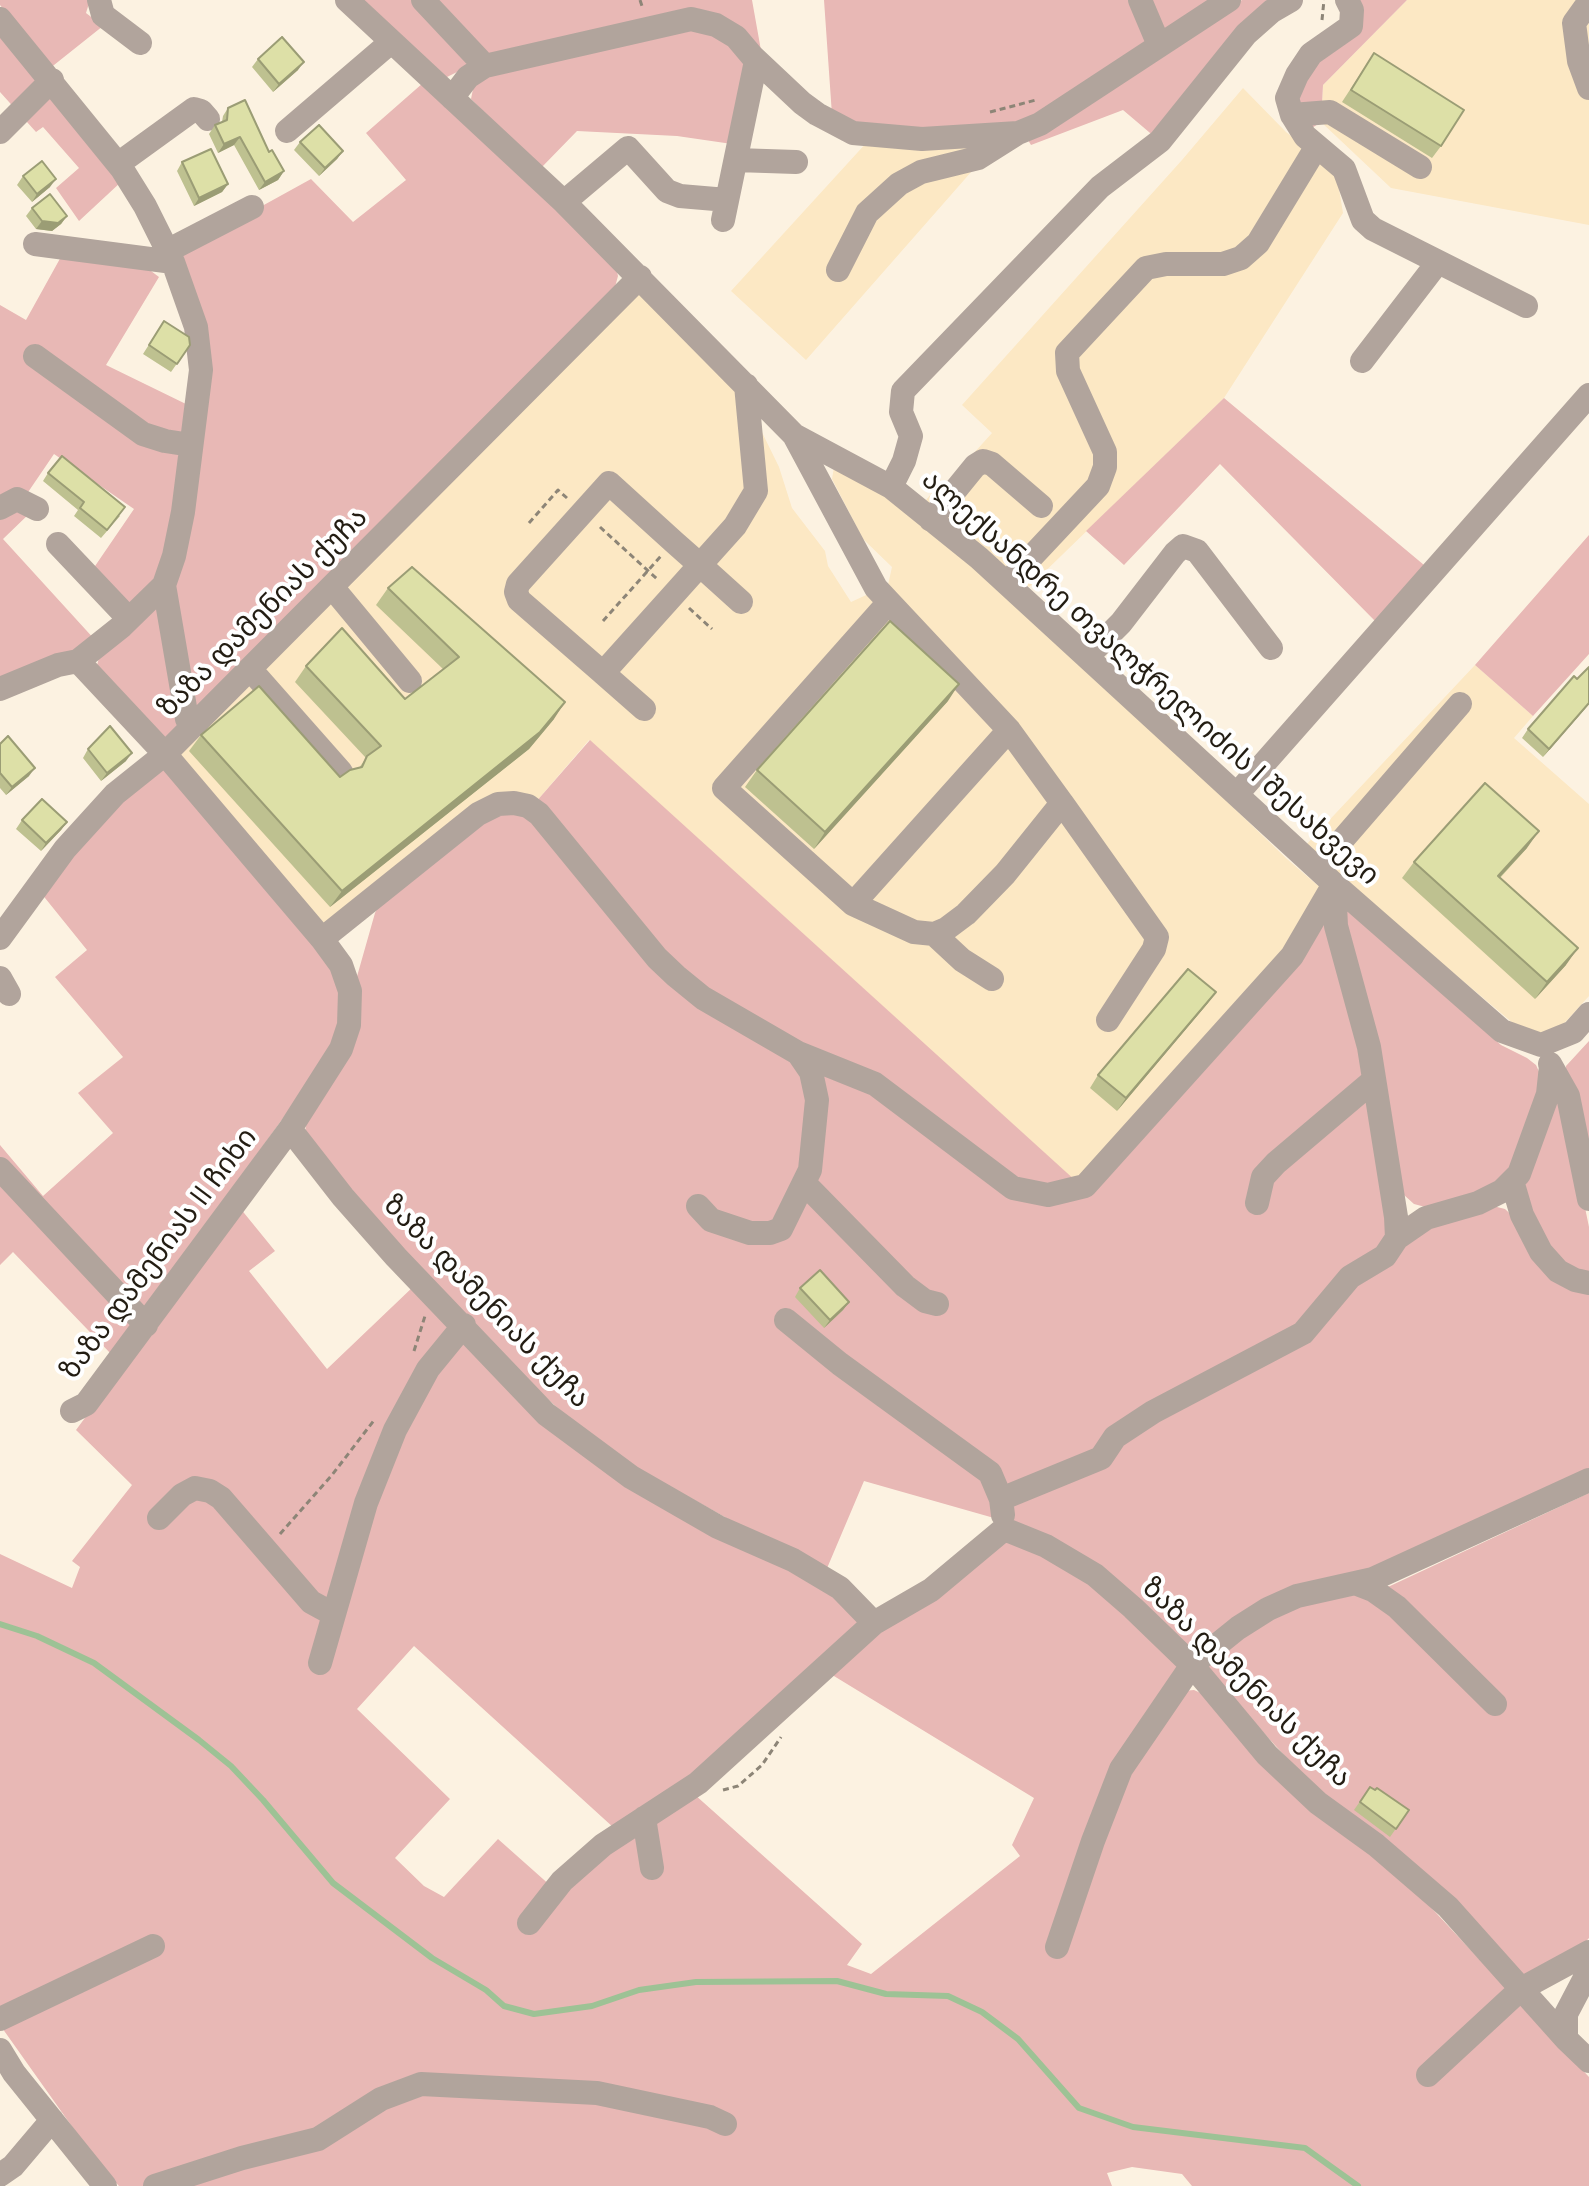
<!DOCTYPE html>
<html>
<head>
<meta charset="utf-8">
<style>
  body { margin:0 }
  canvas { display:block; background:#fcf2e1 }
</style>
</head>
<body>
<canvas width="1589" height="2186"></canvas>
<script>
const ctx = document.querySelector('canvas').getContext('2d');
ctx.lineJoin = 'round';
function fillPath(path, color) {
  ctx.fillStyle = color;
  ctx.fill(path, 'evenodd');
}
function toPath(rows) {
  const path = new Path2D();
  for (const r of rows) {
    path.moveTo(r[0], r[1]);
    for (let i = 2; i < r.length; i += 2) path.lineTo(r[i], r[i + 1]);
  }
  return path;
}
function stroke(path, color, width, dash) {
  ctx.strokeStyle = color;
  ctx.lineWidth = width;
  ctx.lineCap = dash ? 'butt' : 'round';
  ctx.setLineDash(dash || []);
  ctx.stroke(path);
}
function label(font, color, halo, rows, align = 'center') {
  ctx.font = font + ' "Open Sans","Noto Sans Georgian",sans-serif';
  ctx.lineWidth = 8;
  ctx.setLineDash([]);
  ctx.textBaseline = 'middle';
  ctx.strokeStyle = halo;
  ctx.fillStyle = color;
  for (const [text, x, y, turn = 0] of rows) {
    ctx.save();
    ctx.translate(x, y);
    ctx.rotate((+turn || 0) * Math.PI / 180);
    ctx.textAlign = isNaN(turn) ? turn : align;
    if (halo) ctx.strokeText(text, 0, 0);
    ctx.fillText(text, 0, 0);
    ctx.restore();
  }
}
fillPath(toPath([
  [1407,0,1589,0,1589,225,1391,188,1321,122,1323,85],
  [1243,88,1286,132,1336,171,1343,213,1224,398,1029,587,926,500,941,482,945,485,992,433,962,405,1182,160],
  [996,139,972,171,806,360,731,291,868,141],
  [639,292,731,384,755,418,779,467,792,508,825,551,828,566,851,602,888,585,892,567,863,539,832,479,834,467,883,487,1083,663,1287,859,1322,889,1328,900,1077,1183,589,740,535,803,325,925,180,755],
  [1475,665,1533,716,1514,738,1589,804,1589,996,1560,1028,1541,1035,1514,1024,1304,847]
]), '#fce8c4');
fillPath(toPath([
  [0,0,90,0,86,13,103,26,49,69,0,5],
  [358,0,752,0,762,56,729,25,473,64,443,79],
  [824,0,1217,0,1019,126,865,129,832,115],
  [1242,0,1278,0,1156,138,1123,110,1031,145,1028,140,1057,123],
  [1354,0,1407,0,1323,85,1321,122,1312,128,1299,115,1298,82],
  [692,26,715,31,749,60,732,144,677,136,577,131,541,168,471,99,474,84,486,72],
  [0,34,121,182,79,221,56,188,79,168,43,127,36,132,0,92],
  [423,83,615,263,618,276,615,287,162,742,95,673,100,654,165,589,204,394,175,254,311,179,353,222,406,180,366,133],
  [62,255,143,265,159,277,106,365,188,405,178,512,154,582,130,608,93,569,134,509,54,454,20,504,31,512,3,539,96,641,0,685,0,305,26,320],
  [1224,398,1424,565,1375,621,1220,464,1124,565,1086,531],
  [1589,535,1589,654,1533,716,1475,665],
  [590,740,1077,1182,1286,953,1332,918,1366,1052,1388,1213,1384,1246,1306,1322,1096,1456,1006,1492,986,1479,994,1518,864,1481,825,1573,603,1449,498,1354,305,1140,306,1119,356,980,375,913,384,895,487,816,525,811,651,961,817,1063,707,993,669,960,535,803],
  [162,762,329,965,344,1002,333,1049,112,1355,13,1252,0,1265,0,1145,43,1196,113,1133,78,1093,123,1057,55,977,87,950,41,893,66,854],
  [1342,903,1501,1045,1527,1058,1536,1065,1541,1076,1521,1152,1498,1189,1429,1208,1414,1204,1404,1195],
  [1589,1041,1589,1156,1566,1075,1566,1066],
  [1553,1091,1566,1116,1589,1227,1589,1279,1568,1271,1527,1212,1524,1174],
  [1493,1206,1505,1209,1589,1288,1589,1475,1186,1654,1008,1525,1009,1502,1122,1440,1357,1286,1430,1225],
  [240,1208,275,1251,249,1271,327,1369,415,1285,451,1330,375,1460,316,1635,395,1447,461,1335,542,1417,821,1583,864,1625,738,1743,614,1828,414,1646,357,1709,450,1799,395,1858,424,1886,444,1897,498,1839,552,1887,694,1794,862,1944,847,1965,871,1974,1020,1856,1012,1845,1034,1798,829,1673,1003,1536,1091,1580,1184,1667,1119,1792,1183,1691,1194,1690,1205,1695,1397,1871,1589,2077,1589,2186,1192,2186,1182,2174,1132,2167,1107,2173,1112,2186,119,2186,100,2166,0,2025,0,1554,72,1588,80,1567,72,1561,132,1485,76,1430],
  [1589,1493,1589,1938,1582,1946,1524,1982,1319,1793,1205,1669,1261,1621,1308,1600,1348,1595,1390,1586]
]), '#e8b8b5');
stroke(toPath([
  [0,1624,37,1636,94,1663,199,1740,231,1766,263,1800,333,1883,432,1958,486,1990,504,2006,534,2014,592,2006,639,1990,696,1982,837,1981,886,1994,948,1996,982,2012,1018,2039,1079,2108,1133,2127,1305,2148,1358,2186]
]), '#9dc295', 6);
stroke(toPath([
  [640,0,643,9],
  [1322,20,1324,0],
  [990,112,1036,100],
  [529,523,558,490,567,498],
  [600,527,657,579],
  [689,608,712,629],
  [603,621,661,556],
  [414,1351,425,1316],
  [280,1534,332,1475,375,1419],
  [723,1790,738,1786,762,1765,781,1737]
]), '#8d8577', 3, [6, 4]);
stroke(toPath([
  [99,0,103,15,140,43],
  [347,0,564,202,794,435,891,487,979,558,1334,884,1502,1031,1541,1045,1573,1032,1589,1014],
  [423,0,485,66],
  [1140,0,1159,45],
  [1347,0,1352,10,1351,26,1311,54,1297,75,1287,98,1292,115,1305,136,1344,169,1363,220,1373,229,1526,306],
  [1589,2,1574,23,1579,61,1589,88],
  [0,19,122,169,145,206,173,262,196,327,201,370,183,512,174,556,164,585,122,626,78,661],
  [452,98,468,77,485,66,691,19,716,25,736,37,752,56,802,103,817,114,853,133,922,139,1018,133,1040,124,1229,0],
  [1292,115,1330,112,1420,167],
  [287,131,391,42],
  [0,132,52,80],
  [736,160,796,162],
  [118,164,194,109,201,111,208,119],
  [564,202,628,148,667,191,680,196,727,200],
  [723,220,756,61],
  [35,244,173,262],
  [167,251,252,207],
  [838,270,867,213,899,184,921,172,978,158,1016,134],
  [35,356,143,434,165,441,191,445],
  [1362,361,1438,262],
  [794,435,876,588,1009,730,1062,803,1005,874,966,914,946,929,934,934,914,932,853,904,1009,730],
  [891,487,904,461,911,436,901,412,903,391,1100,187,1160,141,1246,34,1272,11,1291,0],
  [0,508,17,499,37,509],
  [931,520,975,466,983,461,992,464,1041,506],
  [58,544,129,619],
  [1007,583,1098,486,1105,467,1105,452,1068,371,1067,353,1146,268,1166,264,1223,264,1241,258,1258,243,1317,146],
  [164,585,187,719,191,727],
  [332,587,410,681],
  [741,602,700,565,674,542,609,483,518,584,516,592,519,600,603,673,674,594,700,565,735,526,756,491,746,385],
  [1088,656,1121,623,1175,553,1183,546,1197,551,1271,648],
  [250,669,341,772],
  [603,673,644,709],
  [0,689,58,665,78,661,165,754,322,939,341,965,350,991,349,1025,341,1049,290,1129,86,1404,72,1411],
  [1237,794,1589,395],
  [1062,803,1157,937,1154,949,1108,1020],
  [1318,868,1460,704],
  [853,904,724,788,889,602],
  [934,934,962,960,992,979],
  [0,938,65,849,115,794,165,754,640,277],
  [322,939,478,814,498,804,514,803,528,806,539,814,657,958,676,976,703,998,798,1053,811,1072,817,1100,810,1170,781,1229,770,1233,750,1233,711,1220,698,1206],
  [0,978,9,994],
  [798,1053,875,1084,1013,1188,1048,1195,1085,1186,1292,956,1334,884],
  [1550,1064,1568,1096,1589,1199],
  [290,1129,343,1197,396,1257,546,1414,631,1477,718,1527,793,1560,840,1588,874,1623],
  [0,1169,146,1325],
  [1512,1181,1522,1215,1541,1252,1558,1271,1575,1280,1589,1283],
  [804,1183,905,1286,925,1301,937,1304],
  [1257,1203,1263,1177,1276,1163,1374,1080],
  [1397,1238,1426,1218,1478,1203,1502,1191,1519,1174,1548,1094,1551,1066],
  [786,1320,840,1364,990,1473,1001,1499,1003,1515],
  [1001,1499,1101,1458,1115,1437,1153,1412,1303,1333,1350,1277,1385,1256,1397,1238,1396,1217,1369,1047,1336,926,1334,884],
  [159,1518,182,1495,195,1488,210,1491,221,1498,311,1602,333,1614],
  [1004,1529,1046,1546,1095,1575,1133,1608,1192,1665,1267,1755,1318,1803,1376,1845,1448,1907,1566,2039],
  [1355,1583,1373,1590,1397,1607,1495,1704],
  [320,1663,366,1503,395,1430,428,1369,464,1325],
  [644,1818,652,1868],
  [529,1923,562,1881,603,1845,698,1783,874,1623,931,1590,1004,1529],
  [1057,1947,1093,1841,1121,1769,1192,1665,1238,1628,1268,1609,1297,1596,1373,1579,1589,1480],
  [1589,1970,1566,2014,1566,2039,1589,2061],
  [0,2019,153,1946],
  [0,2050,14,2073,105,2186],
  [1428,2075,1521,1989,1589,1952],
  [0,2175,13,2166,52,2120],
  [155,2186,242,2158,318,2139,381,2099,421,2084,597,2093,710,2117,725,2124]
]), '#b1a49c', 24);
fillPath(toPath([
  [1374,53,1441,146,1432,158,1342,102],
  [258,59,298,70,273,92,252,67],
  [228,108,284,171,278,180,259,190,234,145,218,153,209,134,215,125,222,122,223,116],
  [300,142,343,151,337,159,319,176,294,150],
  [182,162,228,184,222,192,194,206,177,171],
  [23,176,50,187,32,202,17,185],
  [32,208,67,216,61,224,52,231,36,229,26,216],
  [164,321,190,345,171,372,143,354],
  [48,473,120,516,101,538,74,516,78,510,43,481],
  [388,588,554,719,529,749,330,907,189,751,201,735,340,777,359,768,366,758,295,682,306,666,405,699,443,669,376,605],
  [1589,667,1589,704,1543,757,1522,738,1528,729],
  [948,701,814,849,745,787,757,770],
  [0,744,29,776,6,795,0,788],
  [88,749,126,761,101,781,83,758],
  [22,820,67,822,61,830,41,851,16,829],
  [1527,848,1500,878,1566,965,1535,999,1402,878,1414,862],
  [1216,992,1207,1004,1117,1111,1090,1088,1098,1075],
  [800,1288,849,1302,843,1310,824,1328,795,1297],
  [1370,1787,1409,1810,1390,1837,1354,1810]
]), '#bec190');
fillPath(toPath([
  [304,62,298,70,273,92,279,84],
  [240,137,234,145,218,153,224,144],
  [343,151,337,159,319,176,325,168],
  [284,171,278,180,259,190,265,182],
  [56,179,50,187,32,202,37,194],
  [228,184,222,192,194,206,199,198],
  [67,216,61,224,52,231,36,229,42,221],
  [959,684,948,701,814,849,825,832],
  [565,702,554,719,529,749,330,907,342,891],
  [1589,703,1589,704,1543,757,1549,749],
  [132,753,126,761,101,781,107,773],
  [35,768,29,776,6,795,12,787],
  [67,822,61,830,41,851,46,843],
  [1539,831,1527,848,1486,892,1498,876],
  [1578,948,1566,965,1535,999,1547,982],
  [1216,992,1207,1004,1117,1111,1126,1098],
  [849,1302,843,1310,824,1328,830,1320]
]), '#9b9d75');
const building = toPath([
  [282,37,304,62,279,84,258,59,282,37],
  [1374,53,1464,110,1441,146,1351,90,1374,53],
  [245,100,269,152,272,150,284,171,265,182,240,137,224,144,215,125,227,120,228,108,245,100],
  [319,125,343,151,325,168,300,142,319,125],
  [211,149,228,184,199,198,182,162,211,149],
  [42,161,56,179,37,194,23,176,42,161],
  [50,194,67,216,58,223,42,221,32,208,50,194],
  [164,321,189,337,190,345,177,364,149,345,164,321],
  [62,456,125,507,107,530,80,508,84,502,48,473,62,456],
  [412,567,565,702,540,732,342,891,201,735,259,686,340,777,350,770,362,767,367,756,381,746,306,666,342,628,405,699,459,657,388,588,412,567],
  [890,621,959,684,825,832,757,770,890,621],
  [1589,667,1589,703,1549,749,1528,729,1574,676,1577,679,1589,667],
  [110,726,132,753,107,773,88,749,110,726],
  [8,736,35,768,12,787,0,773,0,744,8,736],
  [1485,783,1539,831,1498,876,1578,948,1547,982,1414,862,1485,783],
  [42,799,67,822,46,843,22,820,42,799],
  [1188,969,1216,992,1126,1098,1098,1075,1188,969],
  [820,1270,849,1302,830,1320,800,1288,820,1270],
  [1370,1787,1375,1790,1377,1788,1409,1810,1396,1829,1360,1802,1370,1787]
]);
fillPath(building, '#dde0a7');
stroke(building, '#9b9d75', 2);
label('28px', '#231d13', '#fff', [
  ["ზაზა დამენიას ქუჩა",263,613,-45],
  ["ალექსანდრე თვალჭრელიძის I შესახვევი",1150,678,42],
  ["ზაზა დამენიას II ჩიხი",159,1254,-53],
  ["ზაზა დამენიას ქუჩა",486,1302,46],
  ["ზაზა დამენიას ქუჩა",1246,1683,45]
]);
</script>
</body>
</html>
